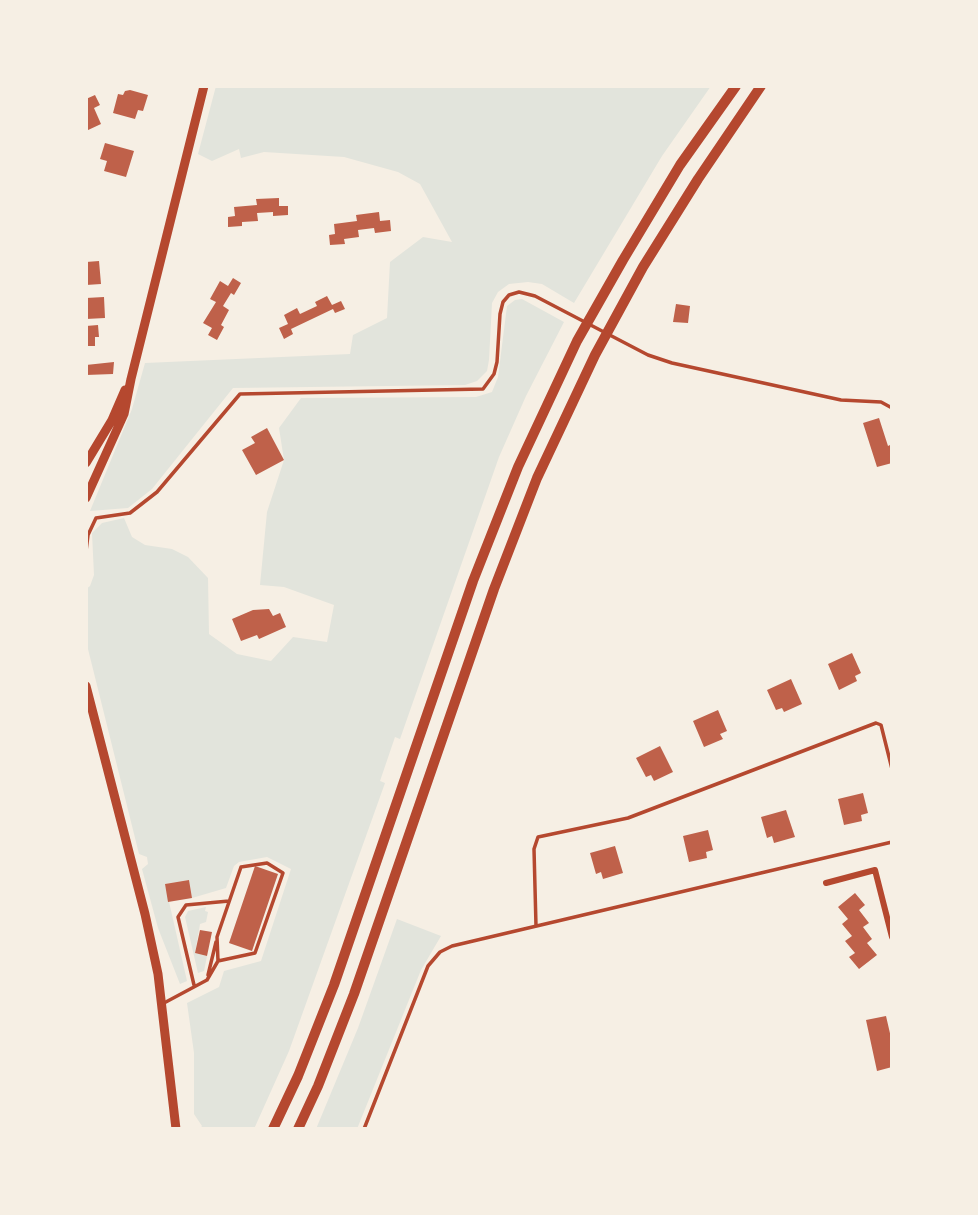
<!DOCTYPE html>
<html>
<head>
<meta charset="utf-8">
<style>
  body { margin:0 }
  #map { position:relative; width:978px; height:1215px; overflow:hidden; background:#f6efe4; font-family:"Public Sans",sans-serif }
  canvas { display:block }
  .frame { position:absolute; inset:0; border:88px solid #f6efe4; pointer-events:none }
</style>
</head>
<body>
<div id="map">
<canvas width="978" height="1215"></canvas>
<div class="frame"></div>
</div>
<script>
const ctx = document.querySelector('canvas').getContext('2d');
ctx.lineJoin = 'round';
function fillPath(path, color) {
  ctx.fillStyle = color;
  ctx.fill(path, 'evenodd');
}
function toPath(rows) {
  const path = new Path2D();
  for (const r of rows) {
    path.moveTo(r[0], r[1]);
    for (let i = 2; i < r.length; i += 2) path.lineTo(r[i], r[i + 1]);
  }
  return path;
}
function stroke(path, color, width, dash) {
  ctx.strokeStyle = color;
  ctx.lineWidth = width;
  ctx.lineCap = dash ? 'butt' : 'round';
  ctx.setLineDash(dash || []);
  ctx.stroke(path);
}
fillPath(toPath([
  [216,86,711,86,662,156,574,303,542,284,528,282,509,284,498,292,492,303,489,360,487,371,477,381,465,385,233,388,152,489,128,508,90,511,132,409,145,363,350,354,353,335,387,318,390,262,423,237,452,242,420,184,398,172,344,157,264,152,241,158,239,149,212,161,198,154],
  [522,299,564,322,526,396,499,457,400,739,395,737,380,781,385,783,289,1051,254,1129,200,1129,202,1126,194,1114,194,1053,187,1003,219,987,224,971,261,961,291,869,267,857,239,862,234,866,226,888,192,898,189,880,165,884,187,981,180,984,158,928,142,869,148,864,147,857,139,854,86,641,86,589,90,586,94,575,92,533,102,523,124,518,132,537,145,545,172,549,188,557,208,578,209,634,237,654,271,661,293,637,327,642,334,605,284,587,260,585,267,512,284,460,279,428,301,398,476,397,492,392,498,377,507,306,515,300],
  [206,907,205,911,208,912,206,922,200,924,195,953,207,956,204,971,198,973,185,917,188,911],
  [397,919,441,936,421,970,357,1129,316,1129,358,1028]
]), '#e2e4dc');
fillPath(toPath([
  [130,90,148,95,143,111,138,110,135,119,113,113,118,94,123,95,125,91],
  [95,95,100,105,94,108,101,124,86,131,86,99],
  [105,143,134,151,126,177,104,171,107,161,100,159],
  [279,198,279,206,288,206,288,215,273,216,273,212,257,213,258,221,242,222,242,226,228,227,228,217,235,216,234,207,257,205,256,199],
  [379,212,380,221,390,220,391,231,375,233,374,228,358,230,359,237,344,239,345,244,330,245,329,235,335,234,334,224,357,221,356,215],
  [99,261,101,284,86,285,86,262],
  [233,278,241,283,234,295,231,293,223,306,229,310,221,325,224,327,217,340,208,335,212,328,203,323,216,302,210,299,220,281,228,286],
  [327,296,332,305,341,301,345,309,335,313,333,309,291,329,293,334,284,339,279,328,288,324,284,315,297,308,300,314,317,306,315,302],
  [104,297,105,318,86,319,86,298],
  [676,304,690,306,688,323,673,322],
  [98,325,99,337,95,337,95,346,86,346,86,326],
  [114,362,113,374,86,375,86,365],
  [879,418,888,446,892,444,892,463,877,467,863,423],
  [267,428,284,460,256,475,242,450,255,443,251,437],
  [269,609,273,616,280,613,286,627,259,639,257,635,241,641,232,619,253,610],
  [852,653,861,673,855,676,857,681,839,690,828,664],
  [791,679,802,704,784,712,782,708,776,710,767,690],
  [718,710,727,731,720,734,723,739,704,747,693,721],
  [660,746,673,772,654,781,651,775,646,777,636,758],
  [863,793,868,813,861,815,862,821,844,825,838,799],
  [786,810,795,837,774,843,772,836,767,838,761,817],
  [708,830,713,850,706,852,707,858,689,862,683,836],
  [615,846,623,873,603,879,601,872,596,874,590,853],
  [255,866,278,874,252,951,229,943],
  [189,880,192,898,168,902,165,884],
  [855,893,865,905,859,910,869,923,863,927,872,939,867,943,877,955,859,969,849,957,855,953,845,941,852,936,842,924,848,919,838,907],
  [200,930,212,932,207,956,195,953],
  [886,1016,892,1042,892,1067,877,1071,866,1020]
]), '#bf614a');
stroke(toPath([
  [86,551,88,535,96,518,130,513,157,492,240,394,483,389,494,374,497,362,500,314,503,302,509,295,519,292,535,296,648,355,672,363,841,400,881,402,892,408],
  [536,926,534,849,538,837,628,818,876,723,881,725,892,769],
  [208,975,216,942],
  [194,985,178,917,186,905,229,901],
  [164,1003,207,980,218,961,217,937,241,867,267,863,283,873,255,953,218,961],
  [364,1129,428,966,440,952,452,946,892,842]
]), '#b5482f', 3.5);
stroke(toPath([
  [826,883,875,870,892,937]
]), '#b5482f', 6);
stroke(toPath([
  [86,463,112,420,125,390],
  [86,498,124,414,131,379,204,86],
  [86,686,145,914,158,974,176,1129]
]), '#b5482f', 9);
stroke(toPath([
  [273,1129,298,1076,334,985,473,581,518,467,577,341,623,260,680,165,736,86],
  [298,1129,318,1086,354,994,494,589,537,478,595,355,643,267,698,179,761,86]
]), '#b5482f', 10);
</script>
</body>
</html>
